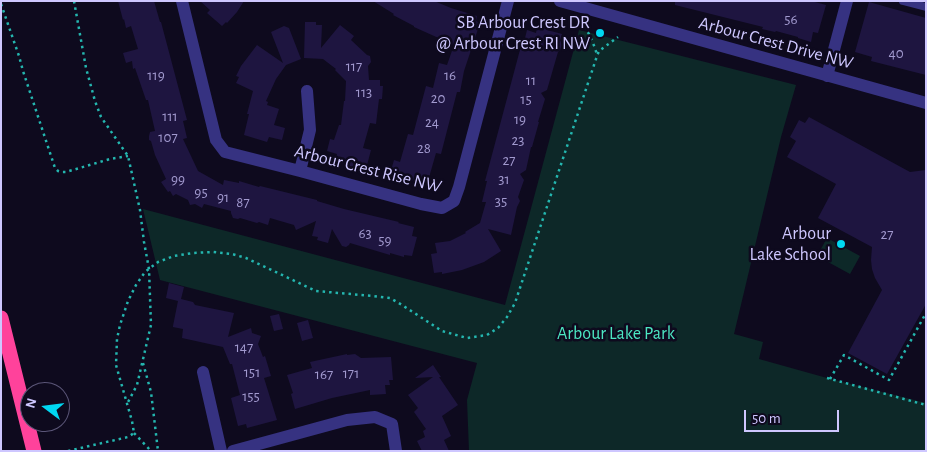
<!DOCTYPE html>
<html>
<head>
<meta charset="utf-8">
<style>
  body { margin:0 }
  #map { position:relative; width:927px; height:452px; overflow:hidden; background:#0e0a1e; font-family:"Alegreya Sans",sans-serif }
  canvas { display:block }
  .frame { position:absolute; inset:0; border:2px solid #cec7ff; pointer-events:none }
  .north { position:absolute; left:20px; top:382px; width:50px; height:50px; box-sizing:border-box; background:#0e0a1e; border:1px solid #5b5678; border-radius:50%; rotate:285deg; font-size:14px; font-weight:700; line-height:20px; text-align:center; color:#cec7ff }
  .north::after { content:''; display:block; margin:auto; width:18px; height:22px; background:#00d8f2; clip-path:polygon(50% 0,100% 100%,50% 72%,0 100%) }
  .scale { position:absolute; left:744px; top:410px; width:95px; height:22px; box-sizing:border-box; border:2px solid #cec7ff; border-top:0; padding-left:6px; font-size:15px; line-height:18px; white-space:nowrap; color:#cec7ff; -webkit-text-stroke:4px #0e0a1e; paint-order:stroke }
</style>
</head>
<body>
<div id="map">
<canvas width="927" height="452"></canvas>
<div class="frame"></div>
<div class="north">N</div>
<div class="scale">50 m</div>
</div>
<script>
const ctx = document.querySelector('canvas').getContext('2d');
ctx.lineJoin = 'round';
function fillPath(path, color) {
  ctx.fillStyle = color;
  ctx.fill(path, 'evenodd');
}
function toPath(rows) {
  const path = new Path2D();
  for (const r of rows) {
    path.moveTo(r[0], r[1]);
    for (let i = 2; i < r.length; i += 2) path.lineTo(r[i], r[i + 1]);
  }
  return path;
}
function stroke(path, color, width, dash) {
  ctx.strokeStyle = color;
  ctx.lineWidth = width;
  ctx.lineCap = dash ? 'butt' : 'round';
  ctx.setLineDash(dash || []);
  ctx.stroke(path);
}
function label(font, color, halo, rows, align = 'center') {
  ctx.font = font + ' "Alegreya Sans",sans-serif';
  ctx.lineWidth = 5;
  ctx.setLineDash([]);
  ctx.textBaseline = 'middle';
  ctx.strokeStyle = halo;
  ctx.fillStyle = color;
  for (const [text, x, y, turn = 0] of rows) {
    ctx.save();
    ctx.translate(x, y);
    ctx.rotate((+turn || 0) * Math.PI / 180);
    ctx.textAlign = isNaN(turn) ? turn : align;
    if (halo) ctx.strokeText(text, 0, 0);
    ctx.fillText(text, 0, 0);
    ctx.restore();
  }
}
fillPath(toPath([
  [579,30,796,85,781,137,734,334,763,342,759,359,827,378,926,403,926,451,469,451,467,400,477,363,160,280,143,209,505,305],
  [827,238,860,256,850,274,817,256]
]), '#0d2828');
fillPath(toPath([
  [118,1,154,1,160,22,161,22,187,120,183,121,187,138,183,139,198,171,223,185,224,180,239,183,239,181,259,187,260,186,317,200,317,201,344,209,399,222,398,223,414,227,412,236,417,237,412,256,404,255,404,257,390,253,390,255,350,243,349,245,346,247,342,246,332,229,328,243,317,240,318,237,312,236,316,221,296,230,294,225,270,218,268,225,259,222,257,223,240,218,238,219,233,218,231,213,231,211,204,204,202,208,195,204,190,205,188,200,176,194,173,196,170,191,168,192,161,182,166,179,155,155,151,141,149,140,149,136,150,132,155,131,148,100,146,100,135,68,133,69,132,61,126,63,123,53,138,49,131,26,126,28,124,19,123,20],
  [200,1,244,1,237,12,227,23,226,22,222,26,207,13,210,10],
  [373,1,434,1,451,8,477,16,476,21,480,23,464,71,460,92,457,92,441,154,436,153,430,174,430,179,427,185,390,174,394,160,400,162,408,134,413,135,426,86,433,88,439,63,447,65,454,45,442,41,443,40,414,27,414,26,393,15,394,14],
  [675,1,811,1,826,5,818,33,813,32,811,42,798,38,798,37,776,31,775,32,762,29,763,27,675,5],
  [869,2,926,18,926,75,871,61,872,57,855,52],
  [305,22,316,22,316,25,322,25,321,48,340,25,354,36,351,40,367,55,370,56,371,62,368,66,369,80,380,80,380,86,383,86,382,99,379,99,376,124,370,123,363,148,371,150,366,169,356,166,354,167,350,166,349,165,338,162,339,159,336,158,337,154,327,151,330,139,334,140,339,125,341,125,344,101,345,101,346,81,335,70,336,69,323,59,304,58],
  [284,26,289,28,301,59,286,65,276,79,266,101,268,102,267,105,279,109,274,125,285,128,282,140,269,137,267,142,244,135,249,114,247,114,253,91,236,83,239,77,236,76,241,66,257,45,283,63,271,32],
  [545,26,547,30,562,34,560,40,562,45,560,50,558,52,547,90,541,93,545,99,538,122,539,122,532,147,531,147,526,170,520,174,524,180,518,197,520,201,517,207,511,235,488,229,501,251,484,262,462,270,442,274,442,272,434,273,431,254,437,253,435,243,450,241,466,233,465,232,480,223,486,202,482,202,487,181,485,181,521,46,523,46,527,30,536,33,537,28,541,29],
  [809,117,910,172,926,170,926,304,887,374,848,353,882,290,875,278,872,269,871,260,872,247,818,218,836,184,787,157,796,141,790,137,799,120,805,123],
  [169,283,184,287,181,299,193,302,195,305,234,313,228,337,251,328,252,333,261,336,258,344,263,357,265,356,271,376,264,378,277,420,247,428,246,424,238,426,231,398,240,395,232,364,230,364,223,347,182,338,183,329,173,327,173,326,178,301,166,298],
  [279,314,283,329,274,331,270,316],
  [308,320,313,338,302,341,297,323],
  [347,354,347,355,355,354,361,358,391,357,393,380,389,380,390,385,385,385,386,394,370,395,370,390,332,398,295,409,291,394,293,393,287,375,312,368,310,362],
  [433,365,441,377,439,377,458,405,442,416,451,436,444,440,449,451,422,451,417,441,425,437,423,431,426,429,414,412,418,408,408,395,433,377,415,378]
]), '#1e1540');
stroke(toPath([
  [74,1,86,68,95,101,101,117,128,156,140,210,144,242,149,269,151,325,137,385,127,404],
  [1,4,19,56,23,71,55,168,58,171,62,172,66,172,110,159,128,156],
  [584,27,589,34,595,48,597,55],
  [143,363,151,392,158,451],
  [827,378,926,405],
  [830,379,844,355,889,380,926,313],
  [134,433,151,451],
  [68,451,128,437,134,433,132,421,116,365,117,339,120,325,128,301,136,285,145,272,158,262,174,256,193,253,213,252,232,254,246,258,316,291,373,296,390,298,402,305,442,331,467,338,487,335,498,328,507,317,515,303,597,56,599,51,618,37]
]), '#24b6af', 2.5, [2.5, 4]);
stroke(toPath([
  [903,1,926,7]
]), '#363281', 8);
stroke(toPath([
  [182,1,216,140,225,152,300,171,421,204,442,208,454,201,459,187,508,1],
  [560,1,926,103],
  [827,76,847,1],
  [300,171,310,130,307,91],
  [203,372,221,451],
  [233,451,347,420,375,417,392,424,396,451]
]), '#363281', 12);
stroke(toPath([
  [1,318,34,451]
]), '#ff429b', 15);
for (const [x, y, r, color] of [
  [600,33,5,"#00d8f2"],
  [841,244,5,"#00d8f2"]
]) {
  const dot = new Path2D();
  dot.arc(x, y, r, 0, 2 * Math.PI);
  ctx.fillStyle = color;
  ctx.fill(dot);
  stroke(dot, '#0e0a1e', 2);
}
label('15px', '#a29acf', null, [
  ["56",791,19],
  ["40",896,53],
  ["117",354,66],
  ["119",156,75],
  ["16",450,75],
  ["11",531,80],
  ["113",364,92],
  ["20",438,98],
  ["15",526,99],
  ["111",170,116],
  ["19",520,119],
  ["24",432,122],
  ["107",168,137],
  ["23",518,140],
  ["28",424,148],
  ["27",509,160],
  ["99",178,179],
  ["31",504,179],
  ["95",201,192],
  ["91",223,197],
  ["35",501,201],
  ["87",243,202],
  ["63",365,233],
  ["27",887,234],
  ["59",385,240],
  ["147",244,347],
  ["151",252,372],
  ["171",351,373],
  ["167",324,374],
  ["155",251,396]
]);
label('18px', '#cec7ff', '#0e0a1e', [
  ["SB Arbour Crest DR",590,23],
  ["@ Arbour Crest RI NW",590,44],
  ["Arbour",831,234],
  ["Lake School",831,255]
], 'right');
label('18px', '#cec7ff', '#0e0a1e', [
  ["Arbour Crest Drive NW",776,43,15],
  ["Arbour Crest Rise NW",368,169,14]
]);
label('18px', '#4ce7c2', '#0e0a1e', [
  ["Arbour Lake Park",616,334]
]);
</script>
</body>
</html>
